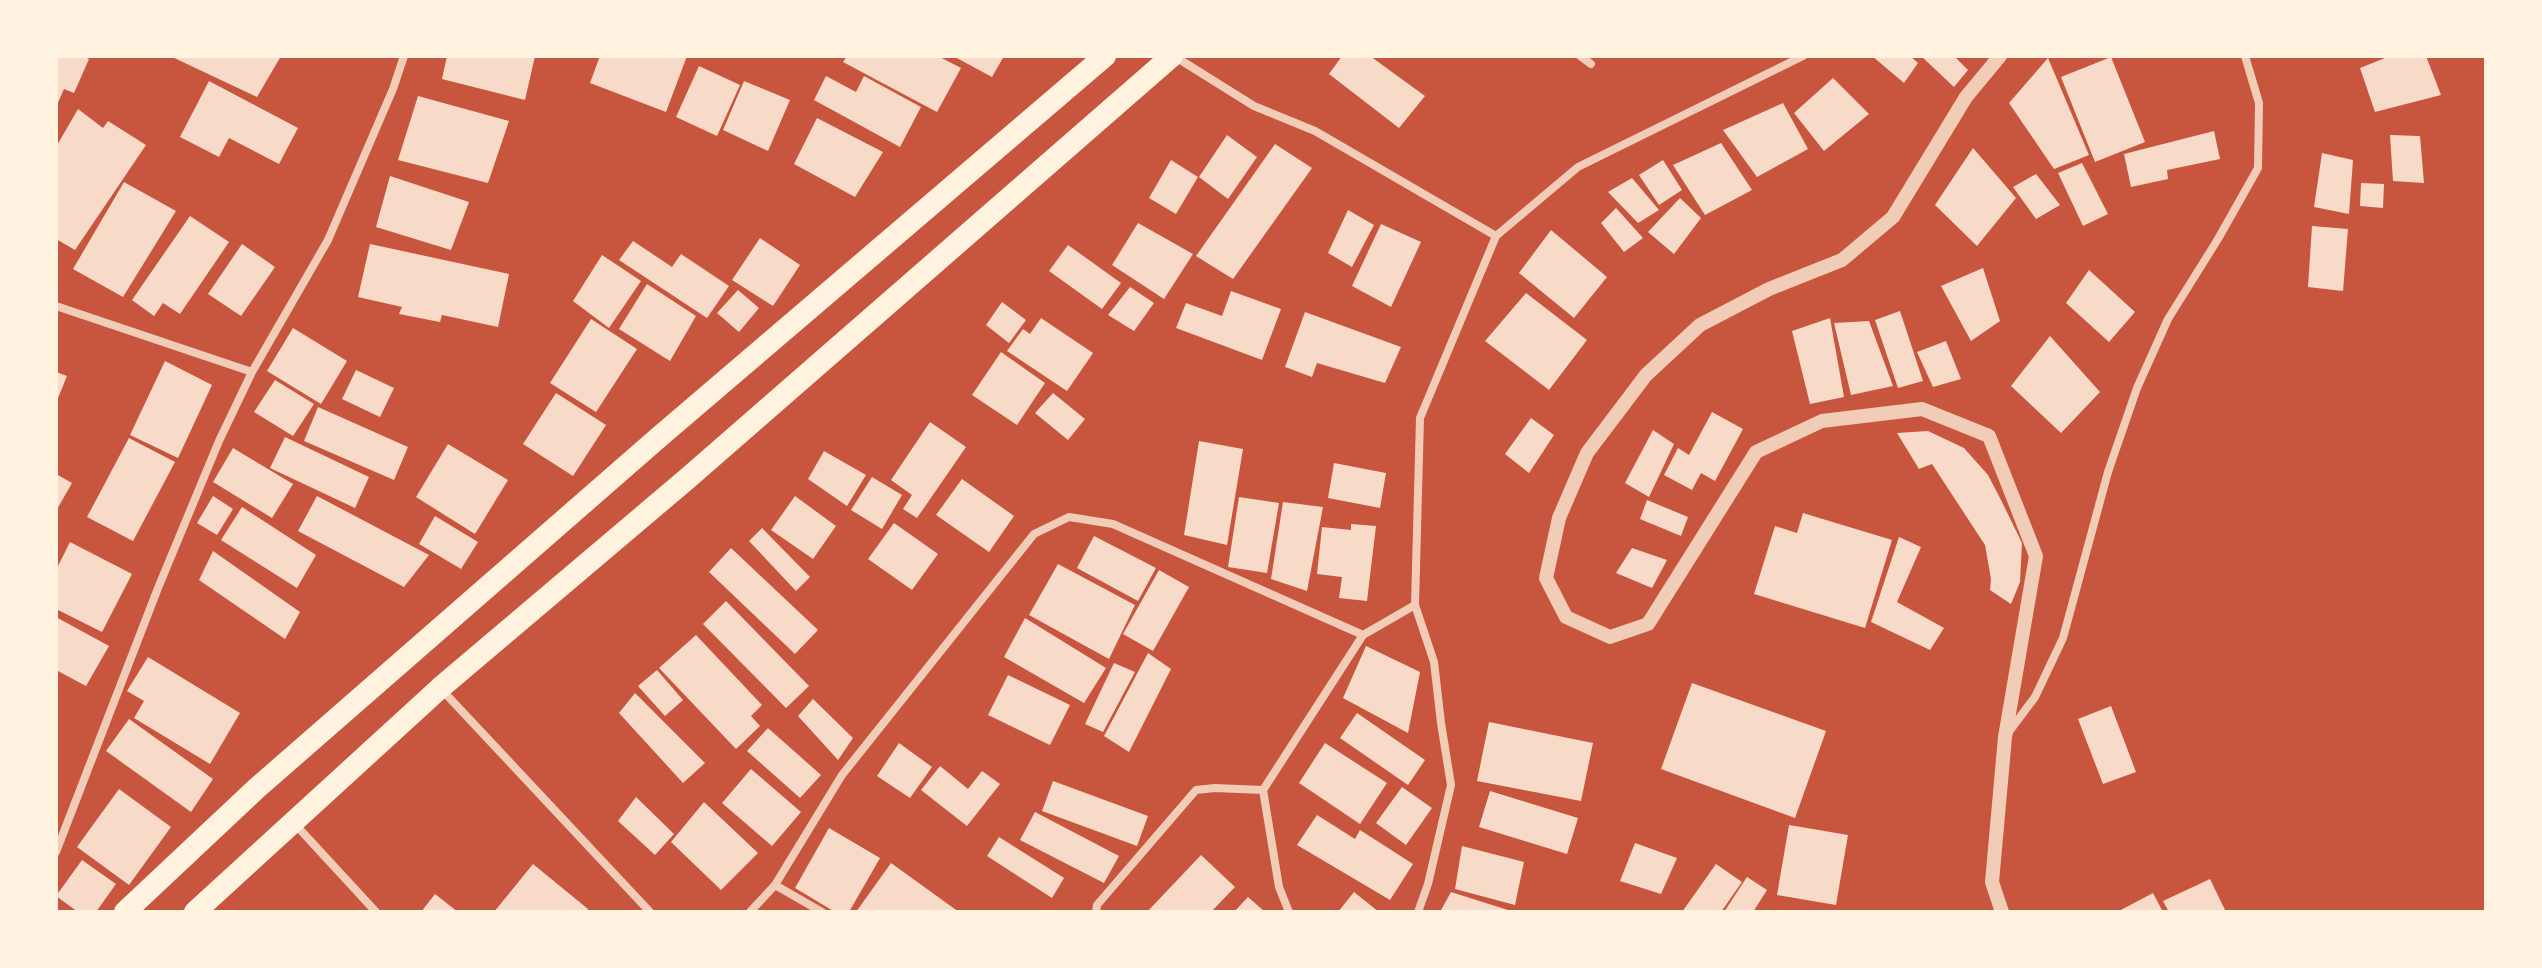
<!DOCTYPE html>
<html>
<head>
<meta charset="utf-8">
<style>
  body { margin:0 }
  #map { position:relative; width:2542px; height:968px; overflow:hidden; background:#c8553d; font-family:Helvetica,sans-serif }
  canvas { display:block }
  .frame { position:absolute; inset:0; border:58px solid #fff3e0; pointer-events:none }
</style>
</head>
<body>
<div id="map">
<canvas width="2542" height="968"></canvas>
<div class="frame"></div>
</div>
<script>
const ctx = document.querySelector('canvas').getContext('2d');
ctx.lineJoin = 'round';
function fillPath(path, color) {
  ctx.fillStyle = color;
  ctx.fill(path, 'evenodd');
}
function toPath(rows) {
  const path = new Path2D();
  for (const r of rows) {
    path.moveTo(r[0], r[1]);
    for (let i = 2; i < r.length; i += 2) path.lineTo(r[i], r[i + 1]);
  }
  return path;
}
function stroke(path, color, width, dash) {
  ctx.strokeStyle = color;
  ctx.lineWidth = width;
  ctx.lineCap = dash ? 'butt' : 'round';
  ctx.setLineDash(dash || []);
  ctx.stroke(path);
}
fillPath(toPath([
  [56,56,83,56,89,59,74,93,64,89,56,107],
  [170,56,281,56,257,97],
  [447,56,535,56,525,100,442,79],
  [600,56,687,56,666,112,590,83],
  [847,56,938,56,961,68,937,112,843,62],
  [953,56,1004,56,992,77],
  [1342,56,1370,56,1425,96,1399,128,1329,74],
  [1872,56,1910,56,1918,63,1904,83],
  [1921,56,1954,56,1968,70,1954,87],
  [2390,56,2426,56,2441,95,2375,112,2360,68],
  [2111,57,2145,142,2095,162,2061,77],
  [2048,58,2089,155,2054,169,2009,103],
  [699,66,740,85,717,136,676,117],
  [826,76,856,92,864,76,921,107,900,147,814,100],
  [1833,78,1869,114,1824,151,1794,113],
  [209,81,298,128,279,164,229,138,219,157,180,137],
  [744,81,790,100,768,151,723,130],
  [418,96,509,121,488,183,398,160],
  [1783,103,1808,149,1757,177,1723,130],
  [78,109,103,128,108,121,146,145,75,250,56,239,56,147],
  [817,118,883,152,855,197,794,164],
  [2214,131,2220,159,2167,170,2168,179,2131,187,2124,154],
  [1227,135,1257,157,1228,199,1199,177],
  [2390,135,2420,136,2424,183,2393,181],
  [1721,143,1752,190,1705,215,1673,165],
  [1275,144,1312,168,1233,279,1196,256],
  [1973,148,2016,198,1977,246,1935,205],
  [2322,153,2353,160,2349,214,2314,207],
  [1171,160,1198,177,1176,214,1149,198],
  [1663,160,1682,190,1659,205,1639,175],
  [2082,163,2108,214,2083,226,2058,173],
  [2036,174,2060,205,2036,219,2013,187],
  [390,176,469,202,451,250,376,227],
  [1632,178,1659,210,1638,223,1608,192],
  [124,182,176,211,123,297,73,269],
  [2361,183,2384,184,2383,208,2360,206],
  [1680,198,1701,218,1674,254,1648,232],
  [1616,208,1643,238,1624,252,1601,223],
  [1348,210,1374,225,1352,267,1328,253],
  [190,216,229,242,180,314,163,303,154,316,132,300],
  [1138,223,1193,254,1164,299,1112,265],
  [1381,224,1421,242,1391,307,1352,286],
  [2312,226,2348,229,2343,291,2308,287],
  [1551,230,1607,277,1574,318,1519,273],
  [760,238,800,265,773,306,732,280],
  [633,241,672,267,681,254,729,286,707,318,619,260],
  [242,244,275,267,241,316,208,294],
  [370,244,509,274,498,327,442,315,440,322,399,314,402,307,358,297],
  [1068,245,1121,283,1102,309,1049,271],
  [602,255,641,281,609,328,573,301],
  [1983,268,2000,321,1971,341,1941,286],
  [2089,270,2135,312,2109,342,2066,303],
  [647,284,696,316,670,361,619,329],
  [1130,287,1154,303,1134,331,1108,315],
  [738,290,759,308,739,332,717,313],
  [1231,291,1281,309,1262,360,1176,328,1186,303,1222,316],
  [1526,293,1587,340,1549,390,1485,341],
  [1002,302,1026,320,1009,343,986,325],
  [1900,311,1923,381,1898,388,1875,320],
  [1305,312,1401,347,1385,383,1317,363,1312,377,1285,367],
  [1041,318,1093,353,1067,391,1007,351,1023,329,1030,334],
  [1830,318,1844,397,1810,404,1792,331],
  [591,319,637,349,596,412,550,383],
  [1869,321,1893,386,1851,395,1834,323],
  [293,328,347,361,321,404,267,371],
  [2050,336,2100,392,2061,433,2011,386],
  [1946,341,1961,379,1933,387,1917,352],
  [1001,352,1045,383,1017,425,972,395],
  [165,361,212,385,178,458,130,435],
  [356,370,394,388,380,417,342,399],
  [56,372,67,376,56,403],
  [275,380,314,404,293,436,254,412],
  [556,393,606,425,573,476,523,444],
  [1053,393,1085,419,1068,440,1035,413],
  [318,407,408,447,394,480,304,441],
  [1712,412,1743,429,1715,481,1701,473,1692,490,1664,475,1678,448,1689,455],
  [1531,418,1554,435,1529,473,1505,454],
  [930,422,966,447,917,518,903,509,912,495,891,480],
  [1653,430,1674,444,1649,497,1625,483],
  [1928,431,1964,448,1988,475,2001,500,2022,543,2020,582,2011,604,1990,590,1991,579,1985,545,1932,464,1919,469,1897,433],
  [285,437,369,477,355,508,270,468],
  [129,438,175,462,133,541,87,517],
  [1199,441,1243,449,1227,545,1184,535],
  [448,444,508,480,475,534,416,497],
  [233,448,293,484,272,518,213,482],
  [824,451,866,475,847,506,808,479],
  [1334,463,1386,473,1380,508,1328,498],
  [56,474,72,483,56,511],
  [872,477,902,495,882,529,851,510],
  [962,479,1014,516,989,552,936,515],
  [213,496,233,509,217,535,197,523],
  [317,496,429,555,404,587,298,531],
  [795,496,836,526,813,559,771,530],
  [1239,497,1279,503,1267,573,1228,567],
  [1647,500,1688,517,1681,536,1640,519],
  [1283,502,1323,507,1307,591,1271,579],
  [242,507,316,555,297,588,221,540],
  [1803,513,1892,540,1865,628,1754,594,1775,526,1797,533],
  [435,516,478,542,461,569,419,544],
  [894,523,938,554,912,590,868,559],
  [1351,524,1376,526,1367,601,1339,598,1342,577,1317,574,1322,527,1351,530],
  [762,528,810,577,796,591,749,541],
  [1094,536,1156,568,1138,601,1077,568],
  [1899,537,1921,547,1897,602,1944,628,1930,650,1871,622],
  [70,542,132,574,102,632,56,609,56,570],
  [731,548,818,630,795,654,709,572],
  [1632,548,1667,560,1652,588,1616,573],
  [213,551,300,612,285,639,199,580],
  [1058,564,1135,605,1109,659,1029,615],
  [1159,570,1189,587,1153,651,1123,634],
  [726,601,809,686,786,708,703,624],
  [56,617,109,646,86,686,56,670],
  [1025,618,1106,668,1084,703,1004,657],
  [696,635,762,705,751,716,760,726,736,749,659,668],
  [1366,646,1420,672,1408,733,1343,698],
  [1148,653,1171,669,1129,752,1104,736],
  [148,657,240,713,210,764,134,718,144,701,127,691],
  [1114,663,1135,672,1103,732,1085,724],
  [657,670,683,700,665,716,638,686],
  [1008,675,1070,705,1050,745,988,715],
  [1692,683,1826,731,1795,818,1661,769],
  [635,693,705,763,683,783,619,713],
  [813,699,853,738,838,760,798,716],
  [2111,706,2136,772,2103,784,2078,719],
  [1357,713,1425,760,1408,785,1340,738],
  [129,719,213,779,191,812,106,751],
  [1489,722,1593,743,1581,801,1477,781],
  [768,728,821,775,800,798,747,751],
  [899,743,932,767,910,798,877,776],
  [1325,743,1387,783,1360,824,1299,783],
  [940,766,968,789,982,771,1000,784,967,826,921,790],
  [751,769,801,812,772,846,722,803],
  [1053,781,1148,816,1137,846,1042,811],
  [1402,787,1432,808,1406,845,1376,823],
  [119,789,171,827,129,885,77,847],
  [1490,791,1578,818,1567,854,1479,827],
  [636,797,674,834,655,855,618,821],
  [704,802,758,853,721,890,671,842],
  [1035,812,1119,856,1104,883,1020,840],
  [1317,815,1355,839,1360,830,1413,864,1390,900,1297,845],
  [1789,825,1848,835,1836,905,1777,895],
  [829,828,880,858,849,912,835,912,795,888],
  [999,837,1064,878,1052,898,987,856],
  [1635,843,1677,858,1661,894,1620,881],
  [1462,846,1524,862,1515,905,1455,889],
  [1201,855,1235,887,1211,912,1147,912],
  [82,860,116,884,96,912,78,912,56,896],
  [891,863,959,912,856,912],
  [533,864,588,909,586,912,494,912],
  [1716,864,1742,882,1721,912,1682,912],
  [1747,877,1767,890,1753,912,1724,912],
  [2210,879,2226,912,2169,912,2163,901],
  [1354,892,1379,912,1338,912],
  [1451,892,1511,911,1511,912,1440,912],
  [2153,893,2163,912,2117,912],
  [435,894,458,912,421,912],
  [1248,897,1265,912,1234,912]
]), '#f7dbc8');
stroke(toPath([
  [1174,56,1254,106,1315,131,1496,236],
  [1580,56,1591,64],
  [56,306,252,372],
  [1415,605,1434,662,1441,723,1451,785,1428,884,1418,912],
  [1363,635,1415,605,1420,418,1496,236,1578,167,1803,56],
  [443,691,650,912],
  [2008,733,2035,697,2063,638,2108,472,2137,388,2168,319,2218,239,2258,168,2259,103,2245,56],
  [294,823,376,912],
  [56,852,158,588,219,441,252,372,328,240,393,89,404,56],
  [775,885,822,912],
  [750,912,775,885,842,775,1034,534,1069,517,1113,524,1363,635,1263,790,1279,887,1289,912],
  [1096,912,1097,905,1196,790,1215,788,1263,790]
]), '#f1ccb7', 8);
stroke(toPath([
  [2000,56,1966,97,1893,217,1842,260,1769,289,1700,325,1646,375,1587,453,1559,518,1546,578,1566,617,1610,637,1648,624,1756,452,1822,421,1922,409,1989,436,2036,556,2005,737,1992,882,2002,912]
]), '#f1ccb7', 14);
stroke(toPath([
  [125,912,257,788,658,438,1105,56],
  [195,912,440,688,688,478,1172,56]
]), '#fff3e0', 22);
</script>
</body>
</html>
